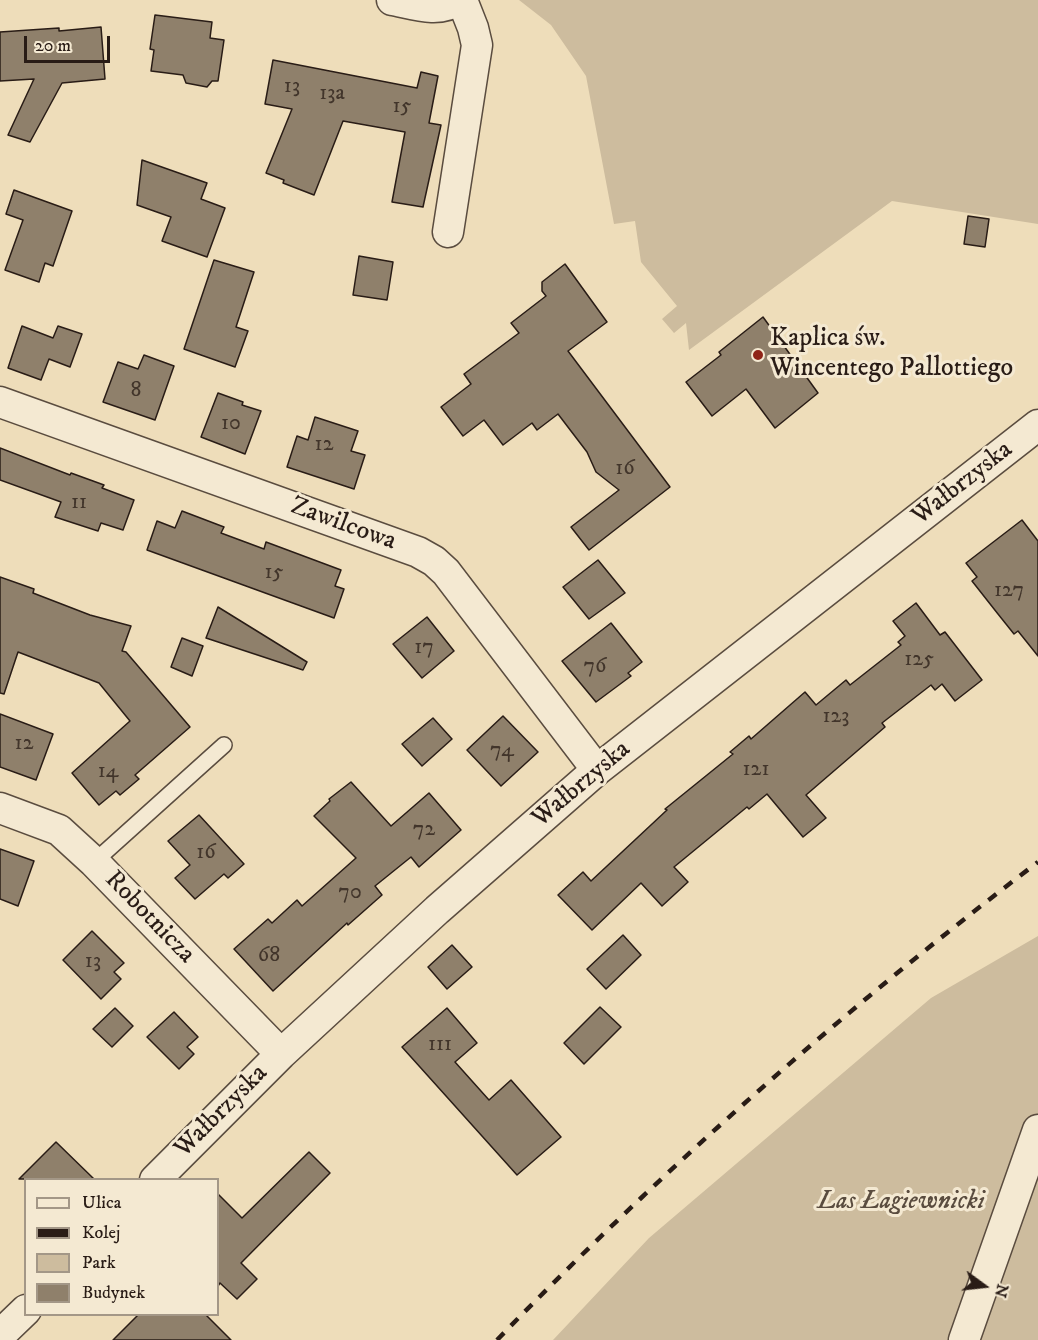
<!DOCTYPE html>
<html>
<head>
<meta charset="utf-8">
<style>
	body { margin:0 }
	#map { position:relative; width:1038px; height:1340px; overflow:hidden; background:#eeddba; font-family:"IM FELL DW Pica",serif }
	canvas { display:block }
	.legend { position:absolute; left:24px; top:1178px; width:195px; height:138px; box-sizing:border-box; background:#f4e9d2; border:2px solid #a39787; margin:0; padding:8px 10px; list-style:none; font-size:18px; color:#291c16 }
	.legend li { display:flex; align-items:center; gap:12px; height:30px }
	.legend b { width:30px; border:2px solid #a39787 }
	.north { position:absolute; left:954px; top:1256px; width:60px; height:60px; -webkit-text-stroke:4px #f4e9d2; paint-order:stroke; rotate:105deg; font-size:16px; font-weight:700; line-height:24px; text-align:center; color:#291c16 }
	.north::after { content:''; display:block; margin:auto; width:21px; height:27px; background:#291c16; clip-path:polygon(50% 0,100% 100%,50% 72%,0 100%) }
	.scale { position:absolute; left:24px; top:36px; width:86px; height:27px; box-sizing:border-box; border:3px solid #291c16; border-top:0; padding-left:8px; font-size:18px; line-height:21px; white-space:nowrap; color:#291c16; -webkit-text-stroke:4px #f4e9d2; paint-order:stroke }
</style>
</head>
<body>
<div id="map">
<canvas width="1038" height="1340"></canvas>
<ul class="legend">
<li><b style="height:8px;background:#f4e9d2"></b>Ulica</li>
<li><b style="height:8px;background:#291c16"></b>Kolej</li>
<li><b style="height:16px;background:#cdbc9e"></b>Park</li>
<li><b style="height:16px;background:#8f806b"></b>Budynek</li>
</ul>
<div class="north">N</div>
<div class="scale">20 m</div>
</div>
<script>
const context = document.querySelector('canvas').getContext('2d');
context.lineJoin = 'round';
function paint(path, color) { context.fillStyle = color; context.fill(path, 'evenodd'); }
function stroke(path, color, width, dash) { context.strokeStyle = color; context.lineWidth = width; context.lineCap = dash ? 'butt' : 'round'; context.setLineDash(dash || []); context.stroke(path); }
function write(font, color, halo, rows, align = 'center') {
  context.font = font + ' "IM FELL DW Pica",serif'; context.lineWidth = 6; context.setLineDash([]); context.textBaseline = 'middle'; context.strokeStyle = halo; context.fillStyle = color; for (const [text, x, y, turn = 0] of rows) {
    context.save(); context.translate(x, y); context.rotate((+turn || 0) * Math.PI / 180); context.textAlign = isNaN(turn) ? turn : align; if (halo) context.strokeText(text, 0, 0); context.fillText(text, 0, 0); context.restore();
  }
}
paint(new Path2D(`
	M 519,0 L 1038,0 L 1038,224 L 892,201 L 689,350 L 686,323 L 674,333 L 662,319 L 677,306 L 641,262 L 635,221 L 614,224 L 586,76 L 551,25 Z
	M 1038,936 L 1038,1340 L 553,1340 L 649,1238 L 931,998 Z`), '#cdbc9e');
const building = new Path2D(`
	M 155,15 L 212,22 L 210,38 L 224,40 L 218,81 L 212,81 L 207,87 L 186,83 L 183,75 L 151,71 L 154,50 L 150,49 Z
	M 101,27 L 105,79 L 62,83 L 30,142 L 8,135 L 34,79 L 0,81 L 0,32 L 59,28 L 59,31 Z
	M 273,60 L 417,88 L 421,72 L 438,76 L 429,123 L 441,125 L 423,207 L 392,202 L 405,132 L 343,121 L 314,195 L 283,183 L 284,180 L 266,173 L 292,109 L 265,104 Z
	M 142,160 L 207,183 L 201,199 L 225,208 L 207,257 L 162,241 L 171,217 L 137,205 Z
	M 14,190 L 72,211 L 53,266 L 45,263 L 39,282 L 5,270 L 23,220 L 6,214 Z
	M 968,216 L 989,219 L 985,247 L 964,244 Z
	M 359,256 L 393,262 L 387,300 L 353,295 Z
	M 214,260 L 254,272 L 236,327 L 248,331 L 235,367 L 184,349 Z
	M 565,264 L 607,322 L 568,351 L 670,487 L 589,550 L 571,527 L 619,490 L 596,472 L 587,452 L 558,414 L 537,430 L 532,423 L 503,445 L 484,420 L 463,436 L 441,407 L 471,384 L 464,374 L 519,333 L 511,323 L 546,296 L 542,291 L 542,282 Z
	M 763,317 L 818,393 L 775,428 L 746,389 L 712,416 L 686,382 L 721,355 L 719,352 Z
	M 22,326 L 53,338 L 58,326 L 82,334 L 70,367 L 49,359 L 41,380 L 8,368 Z
	M 144,355 L 174,366 L 155,420 L 103,402 L 118,362 L 138,369 Z
	M 218,393 L 243,402 L 242,405 L 261,411 L 245,454 L 201,437 Z
	M 315,417 L 358,431 L 351,451 L 365,455 L 354,489 L 287,467 L 297,436 L 308,440 Z
	M 0,448 L 70,475 L 71,473 L 104,485 L 102,488 L 134,500 L 123,530 L 101,523 L 98,531 L 55,517 L 61,502 L 0,480 Z
	M 182,511 L 224,527 L 221,533 L 264,549 L 266,542 L 341,570 L 335,586 L 344,589 L 334,618 L 147,550 L 157,521 L 175,528 Z
	M 1022,520 L 1038,541 L 1038,656 L 1018,631 L 1014,634 L 998,614 L 972,581 L 977,577 L 966,563 Z
	M 598,560 L 625,593 L 589,619 L 563,587 Z
	M 0,577 L 34,589 L 33,593 L 90,615 L 131,626 L 122,651 L 126,652 L 190,727 L 135,775 L 139,779 L 120,795 L 116,791 L 99,805 L 72,773 L 130,721 L 99,683 L 18,652 L 4,694 L 0,693 Z
	M 916,603 L 940,635 L 945,632 L 982,680 L 955,701 L 942,684 L 935,690 L 931,685 L 882,723 L 885,727 L 806,795 L 826,818 L 803,837 L 767,794 L 749,809 L 747,807 L 674,867 L 688,882 L 662,906 L 641,883 L 592,930 L 558,895 L 583,872 L 591,881 L 667,810 L 665,809 L 733,754 L 730,752 L 749,736 L 751,739 L 805,692 L 816,705 L 846,680 L 850,685 L 901,645 L 898,642 L 905,636 L 893,621 Z
	M 218,607 L 307,662 L 303,670 L 206,638 Z
	M 427,617 L 454,651 L 422,678 L 393,644 Z
	M 611,623 L 642,662 L 628,673 L 631,676 L 596,702 L 562,661 Z
	M 182,638 L 203,646 L 192,676 L 171,667 Z
	M 0,714 L 53,734 L 36,780 L 0,767 Z
	M 503,716 L 538,752 L 501,786 L 467,750 Z
	M 433,718 L 452,739 L 422,766 L 402,744 Z
	M 351,782 L 391,826 L 429,793 L 461,830 L 419,867 L 411,857 L 375,886 L 382,895 L 348,925 L 347,923 L 273,991 L 234,949 L 268,919 L 272,923 L 297,900 L 302,906 L 356,858 L 314,816 L 330,801 L 329,799 Z
	M 199,815 L 244,864 L 228,878 L 224,874 L 195,899 L 175,878 L 190,865 L 168,841 Z
	M 0,849 L 34,861 L 18,906 L 0,899 Z
	M 92,931 L 124,963 L 114,972 L 121,979 L 101,999 L 63,960 Z
	M 623,935 L 641,955 L 606,989 L 587,969 Z
	M 452,945 L 472,967 L 447,989 L 428,967 Z
	M 600,1007 L 621,1027 L 584,1064 L 564,1043 Z
	M 115,1008 L 133,1026 L 112,1047 L 93,1029 Z
	M 447,1008 L 477,1043 L 455,1062 L 489,1100 L 511,1080 L 561,1137 L 517,1175 L 402,1047 Z
	M 174,1012 L 198,1037 L 187,1047 L 194,1054 L 179,1069 L 147,1037 Z
	M 56,1142 L 94,1179 L 19,1179 Z
	M 309,1152 L 330,1173 L 241,1263 L 257,1279 L 237,1299 L 220,1283 L 218,1286 L 218,1194 L 242,1218 Z
	M 139,1314 L 205,1314 L 231,1340 L 113,1340 Z`);
paint(building, '#8f806b');
stroke(building, '#291c16', 1.5);
const lane = new Path2D(`
	M 94,862 L 224,745`);
const street = new Path2D(`
	M 392,0 C 410,3 440,14 456,0
	M 448,232 L 477,45 L 473,28 L 462,0
	M 0,402 L 418,552 L 434,561 L 446,572 L 597,770
	M 0,808 L 59,830 L 94,862 L 281,1054
	M 155,1180 L 281,1054 L 437,910 L 597,770 L 1038,425
	M 0,1335 L 26,1310
	M 964,1340 L 1038,1130`);
stroke(lane, '#5a4c3f', 18);
stroke(street, '#5a4c3f', 33);
stroke(lane, '#f4e9d2', 15);
stroke(street, '#f4e9d2', 30);
stroke(new Path2D(`
	M 497,1340 C 665,1167 846,1008 1038,862`), '#291c16', 4.5, [10, 10]);
for (const [x, y, r, color] of [
	[758,355,6,"#8f2418"]
]) { const dot = new Path2D(); dot.arc(x, y, r, 0, 2 * Math.PI); context.fillStyle = color; context.fill(dot); stroke(dot, '#f4e9d2', 2); }
write('22px', '#42352b', null, [
	["13",292,87],
	["13a",332,94],
	["15",402,107],
	["8",136,391],
	["10",231,424],
	["12",324,445],
	["16",625,469],
	["11",79,503],
	["15",274,573],
	["127",1009,591],
	["17",424,648],
	["125",919,660],
	["76",595,667],
	["123",836,717],
	["12",24,744],
	["74",502,751],
	["121",756,770],
	["14",108,772],
	["72",424,830],
	["16",206,853],
	["70",350,893],
	["68",269,956],
	["13",93,962],
	["111",440,1045]
]);
write('26px', '#291c16', '#f4e9d2', [
	["Kaplica św.",770,340],
	["Wincentego Pallottiego",770,370]
], 'left');
write('26px', '#291c16', '#f4e9d2', [
	["Wałbrzyska",963,484,-38],
	["Zawilcowa",343,525,20],
	["Wałbrzyska",582,785,-40],
	["Robotnicza",149,918,46],
	["Wałbrzyska",222,1112,-45]
]);
write('italic 26px', '#5a4c3f', '#f4e9d2', [
	["Las Łagiewnicki",901,1203]
]);
</script>
</body>
</html>
